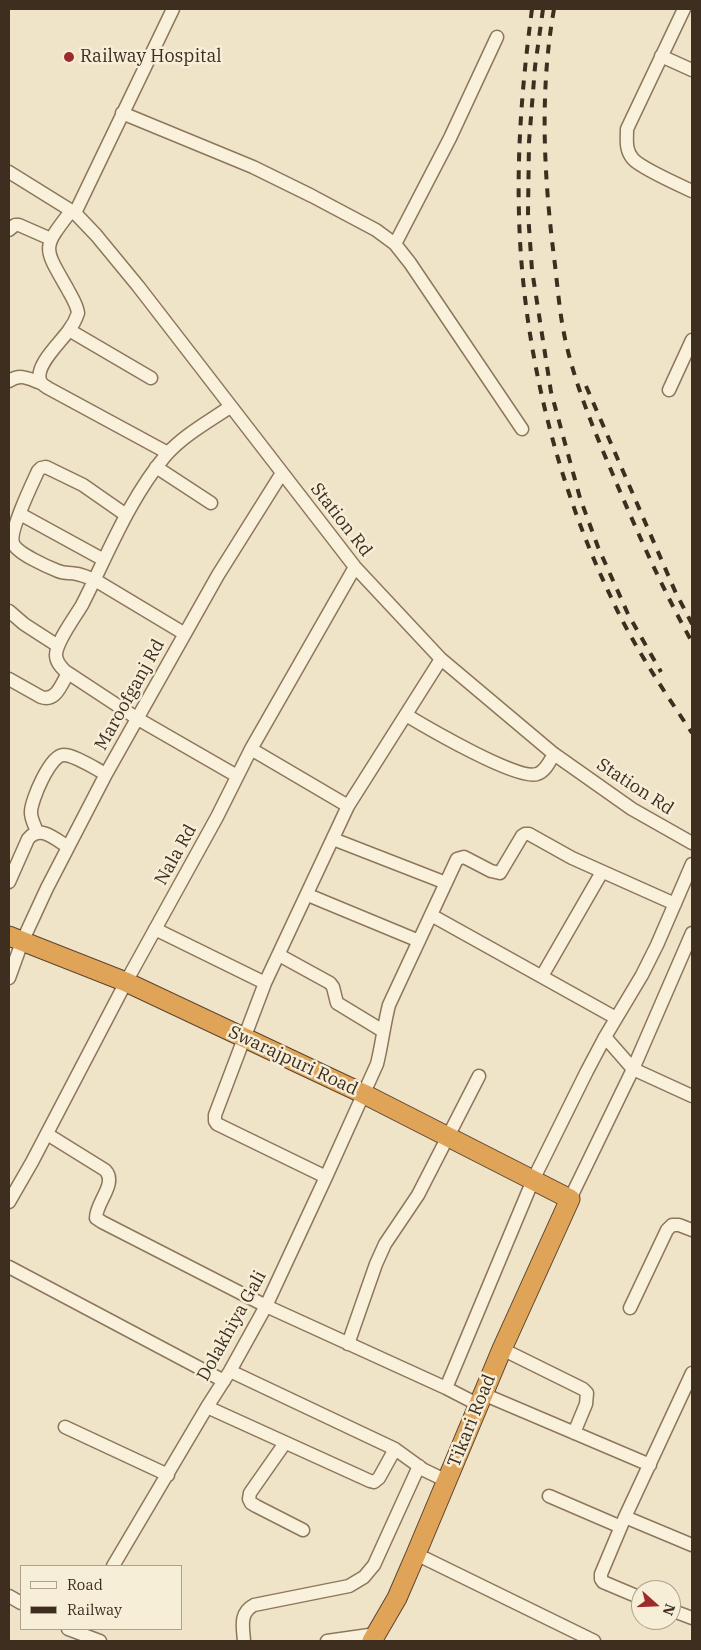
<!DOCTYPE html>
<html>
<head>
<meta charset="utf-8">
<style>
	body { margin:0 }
	#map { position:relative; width:701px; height:1650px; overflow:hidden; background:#f0e4c8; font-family:"IBM Plex Serif",serif }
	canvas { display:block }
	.frame { position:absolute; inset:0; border:10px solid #3d2e20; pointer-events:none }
	.legend { position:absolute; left:20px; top:1565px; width:162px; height:65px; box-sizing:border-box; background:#f7eed8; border:1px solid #ada18e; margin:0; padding:6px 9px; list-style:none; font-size:15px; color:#3d2e20 }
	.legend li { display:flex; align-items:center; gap:10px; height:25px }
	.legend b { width:25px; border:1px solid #ada18e }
	.north { position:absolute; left:631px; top:1580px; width:50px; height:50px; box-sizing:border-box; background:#f7eed8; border:1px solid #ada18e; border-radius:50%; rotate:110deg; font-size:14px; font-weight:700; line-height:20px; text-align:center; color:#3d2e20 }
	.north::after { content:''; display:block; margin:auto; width:18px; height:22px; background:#9e2a2b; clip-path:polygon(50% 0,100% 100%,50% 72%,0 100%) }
</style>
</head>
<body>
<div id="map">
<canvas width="701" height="1650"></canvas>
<div class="frame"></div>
<ul class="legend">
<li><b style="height:6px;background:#faf1dc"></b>Road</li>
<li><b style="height:6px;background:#3d2e20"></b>Railway</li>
</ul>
<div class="north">N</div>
</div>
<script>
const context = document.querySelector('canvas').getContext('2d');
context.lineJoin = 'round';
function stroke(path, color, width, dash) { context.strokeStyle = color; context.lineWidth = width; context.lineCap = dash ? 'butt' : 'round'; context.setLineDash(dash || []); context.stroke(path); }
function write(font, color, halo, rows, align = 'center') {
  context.font = font + ' "IBM Plex Serif",serif'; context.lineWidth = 5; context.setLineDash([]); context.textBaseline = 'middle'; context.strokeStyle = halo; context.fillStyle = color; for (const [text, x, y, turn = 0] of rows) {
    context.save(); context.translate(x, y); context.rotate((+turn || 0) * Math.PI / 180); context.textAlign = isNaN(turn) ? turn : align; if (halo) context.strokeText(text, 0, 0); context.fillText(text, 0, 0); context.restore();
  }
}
const minor = new Path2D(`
	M 684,9 L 627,129 C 627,140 625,150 633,159 C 641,168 679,185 692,191
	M 661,56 L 692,70
	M 122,113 L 253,167 L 312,196 L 376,230 L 395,244 L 410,263 L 522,429
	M 9,172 L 75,213 L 96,235 L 138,286 L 355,567 L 441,659 L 554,754 L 632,809 L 692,843
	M 71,211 C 42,249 43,246 67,288 C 71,296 77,304 78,313 C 76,319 73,325 69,330 C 61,342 35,365 40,380 C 41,384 45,386 48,388 L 168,453
	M 75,213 L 173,9
	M 9,230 L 15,225 L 19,225 L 51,239
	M 395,244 L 450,138 L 497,37
	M 69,330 L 151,378
	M 9,381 C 21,373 29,379 41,383
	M 669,390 L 692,340
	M 230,407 C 208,422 184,435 166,455 C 129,499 108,554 82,605 C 75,617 56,642 56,655 C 56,662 61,667 65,671 L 138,719 L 237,776
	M 156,467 L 211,503
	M 20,514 L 104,560
	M 126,515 L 83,485 L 46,467 L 41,468 L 38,471 C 32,484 9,532 13,543 C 16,553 48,567 58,571 C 65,574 70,572 77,574 C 83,575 89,578 95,580 L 185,634
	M 9,611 L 24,624 L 58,646
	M 9,679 L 41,697 C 56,702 61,685 68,673
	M 406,715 C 426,727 518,781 537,774 C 545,772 550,761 554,754
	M 251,749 L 348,806
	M 37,832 C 35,826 31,819 31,813 C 30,802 51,753 64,755 C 74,755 96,769 106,774
	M 333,839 L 446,883
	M 9,882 L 28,839 C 40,824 55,839 68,847
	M 308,895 L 419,941
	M 431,915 L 616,1018
	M 155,929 L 265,983
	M 279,955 L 330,983 L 333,987 L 337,1003 L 383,1031
	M 542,976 L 602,872
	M 9,978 L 22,942 L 47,888 L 106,774 L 218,575 L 282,473
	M 605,1037 L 633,1069 L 692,933
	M 47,1134 L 105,1170 C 118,1183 96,1202 96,1218 L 102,1222 L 266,1306 L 446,1388 L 479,1405
	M 326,1177 L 217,1124 L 215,1121 L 215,1115 L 265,983 L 348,806 L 441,659
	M 570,1199 L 633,1069 L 692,1096
	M 9,1202 L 32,1162 L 126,982 L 217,817 L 251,749 L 355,567
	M 9,1267 L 224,1381
	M 630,1308 L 667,1230 L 672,1225 L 679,1225 L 692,1230
	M 348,1344 L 376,1264 L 385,1244 L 418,1195 L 479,1076
	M 502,1349 L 583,1389 L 587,1393 L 586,1404 L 574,1433
	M 230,1371 L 395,1449 L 424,1470 L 447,1481
	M 446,1388 L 533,1180 L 587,1071 L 605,1037 L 642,975 L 657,945 L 692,864
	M 483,1394 L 650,1465
	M 207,1407 L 370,1481 L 374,1482 L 379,1478 L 395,1449
	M 65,1427 L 168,1475
	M 285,1443 L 250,1493 L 249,1499 L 251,1503 L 256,1506 L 303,1530
	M 549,1496 L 621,1527
	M 625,1517 L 692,1545
	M 416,1554 L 594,1641
	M 113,1566 L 207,1407 L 230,1371 L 266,1306 L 326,1177 L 377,1064 C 382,1044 384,1024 389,1005 L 457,859 L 464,857 L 491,871 L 500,873 L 522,836 L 525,834 L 529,834 L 572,858 L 675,904
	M 9,1596 L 21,1603
	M 641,1598 L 603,1582 L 601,1579 L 601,1574 L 625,1517 L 692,1373
	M 671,1610 L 692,1618
	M 68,1629 L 100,1641
	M 244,1641 C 243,1627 239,1613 254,1605 L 349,1586 L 364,1577 L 374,1565 L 419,1466
	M 327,1641 L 376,1634`);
const highway = new Path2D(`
	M 9,936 L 126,982 L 364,1094 L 570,1199 L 502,1349 L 416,1554 L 397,1598 L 372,1641`);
stroke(minor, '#8d765c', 15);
stroke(highway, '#5b4430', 21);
stroke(minor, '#faf1dc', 12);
stroke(highway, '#e0a458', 19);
stroke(new Path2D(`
	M 532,9 C 523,77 517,145 519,215 C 522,342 555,480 610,595 C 632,644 662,688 692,733
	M 543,9 L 535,67 L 529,142 L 528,213 L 532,270 L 551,392 L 580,498 L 598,547 L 628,614 L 661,672
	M 554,9 C 539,93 544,180 555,265 C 558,291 560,317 566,343 C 577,391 597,437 616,482 C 639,536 663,590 692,642
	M 586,386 L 675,591 L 692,624`), '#3d2e20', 4, [9, 9]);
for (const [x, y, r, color] of [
	[69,57,6,"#9e2a2b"]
]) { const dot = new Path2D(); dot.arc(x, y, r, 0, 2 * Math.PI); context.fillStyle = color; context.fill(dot); stroke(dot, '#f7eed8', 2); }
write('18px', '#3d2e20', '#f7eed8', [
	["Railway Hospital",80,57]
], 'left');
write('18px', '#3d2e20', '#f7eed8', [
	["Station Rd",341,520,52],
	["Maroofganj Rd",130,695,-61],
	["Station Rd",635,787,33],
	["Nala Rd",176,855,-61],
	["Swarajpuri Road",293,1061,25],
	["Dolakhiya Gali",232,1326,-61],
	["Tikari Road",472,1421,-68]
]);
</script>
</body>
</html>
